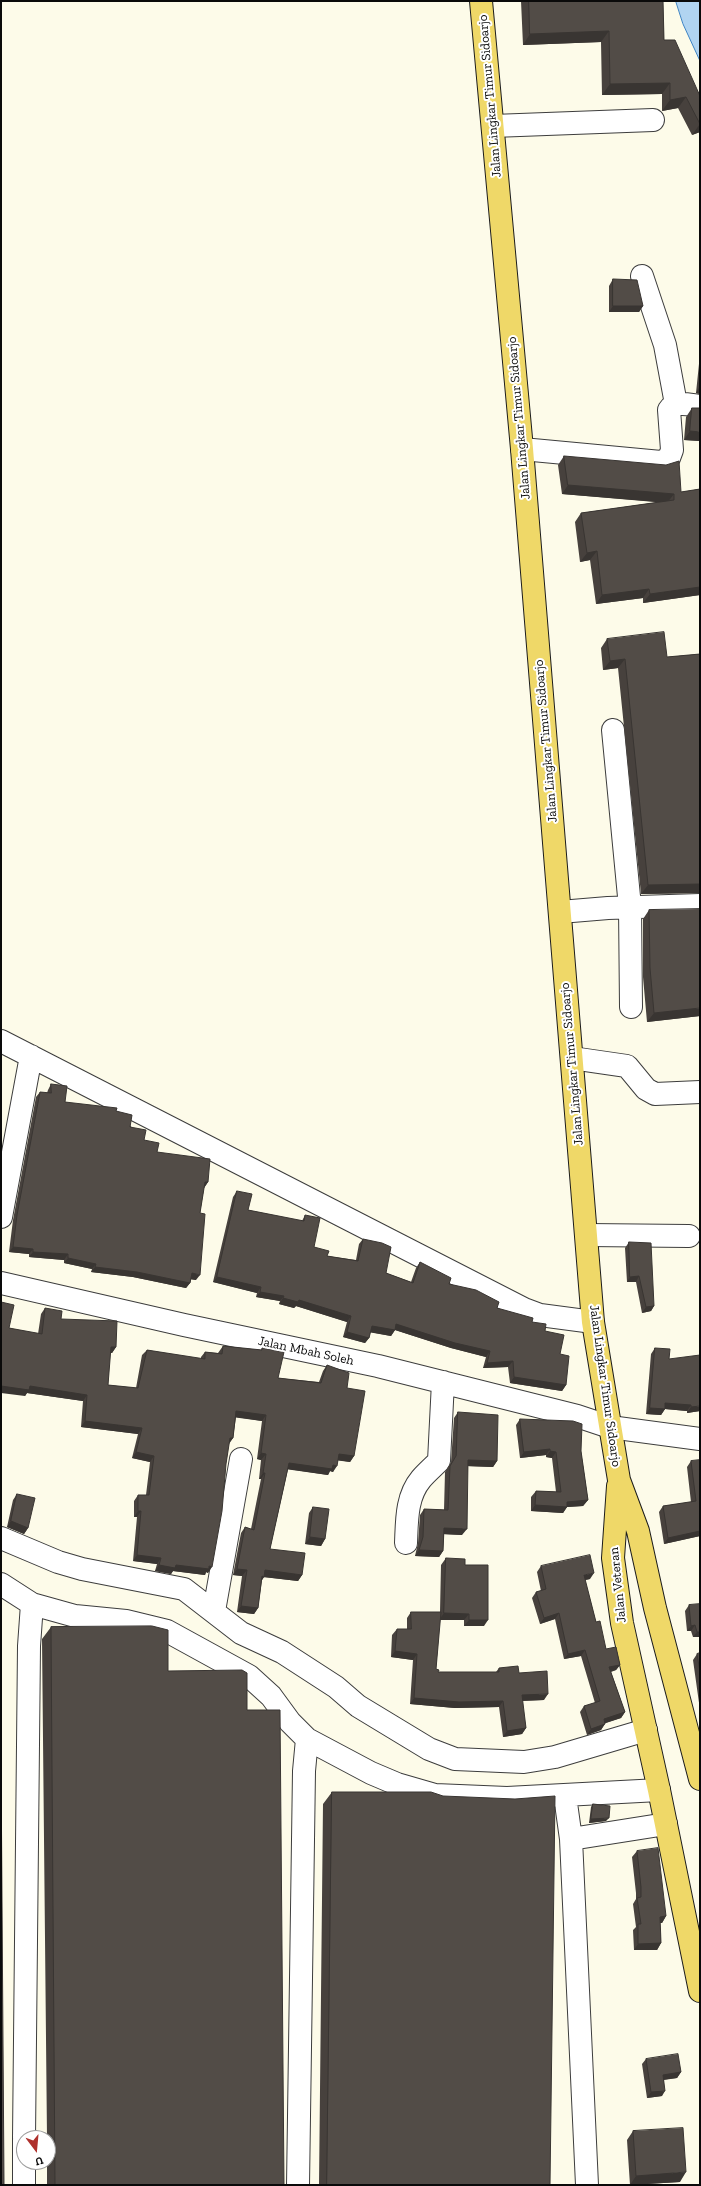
<!DOCTYPE html>
<html>
<head>
<meta charset="utf-8">
<style>
	body { margin:0 }
	#map { position:relative; width:701px; height:2186px; overflow:hidden; background:#fdfbe9; font-family:"Zilla Slab",serif }
	canvas { display:block }
	.frame { position:absolute; inset:0; border:2px solid #0a0a0a; pointer-events:none }
	.north { position:absolute; left:16px; top:2130px; width:40px; height:40px; box-sizing:border-box; background:#fff; border:1px solid #9d9d9d; border-radius:50%; rotate:164deg; font-size:11px; font-weight:700; line-height:16px; text-align:center; color:#0a0a0a }
	.north::after { content:''; display:block; margin:auto; width:14px; height:18px; background:#af312d; clip-path:polygon(50% 0,100% 100%,50% 72%,0 100%) }
</style>
</head>
<body>
<div id="map">
<canvas width="701" height="2186"></canvas>
<div class="frame"></div>
<div class="north">U</div>
</div>
<script>
const context = document.querySelector('canvas').getContext('2d');
context.lineJoin = 'round';
function paint(path, color) { context.fillStyle = color; context.fill(path, 'evenodd'); }
function stroke(path, color, width, dash) { context.strokeStyle = color; context.lineWidth = width; context.lineCap = dash ? 'butt' : 'round'; context.setLineDash(dash || []); context.stroke(path); }
function write(font, color, halo, rows, align = 'center') {
  context.font = font + ' "Zilla Slab",serif'; context.lineWidth = 4; context.setLineDash([]); context.textBaseline = 'middle'; context.strokeStyle = halo; context.fillStyle = color; for (const [text, x, y, turn = 0] of rows) {
    context.save(); context.translate(x, y); context.rotate((+turn || 0) * Math.PI / 180); context.textAlign = isNaN(turn) ? turn : align; if (halo) context.strokeText(text, 0, 0); context.fillText(text, 0, 0); context.restore();
  }
}
const water = new Path2D(`
	M 676,1 L 700,1 L 700,61 L 683,24 Z`);
paint(water, '#b1d4f1');
stroke(water, '#3e83c3', 1);
const minor = new Path2D(`
	M 493,126 L 653,120
	M 642,276 L 665,345 L 676,404
	M 522,449 L 661,462 L 669,458 L 672,450 L 669,410 C 675,400 690,405 700,406
	M 613,730 L 630,907 L 631,1007
	M 560,912 L 608,908 L 700,905
	M 1,1041 L 524,1309 L 540,1315 L 593,1322
	M 572,1058 L 627,1066 L 646,1089 L 655,1094 L 700,1092
	M 1,1217 L 31,1056
	M 587,1235 L 689,1236
	M 1,1283 L 184,1325 L 378,1366 L 577,1416 L 610,1427 L 700,1439
	M 1,1538 L 58,1562 L 82,1569 L 184,1589 L 241,1633 L 282,1652 L 336,1687 L 358,1706 L 429,1749 L 455,1759 L 524,1762 L 555,1757 L 646,1730
	M 406,1543 C 407,1521 406,1497 421,1479 C 426,1473 433,1467 439,1461 L 443,1382
	M 1,1584 L 32,1604 L 75,1616 L 126,1621 L 167,1631 L 249,1676 L 271,1696 L 290,1722 L 307,1739 L 371,1773 L 397,1784 L 435,1795 L 507,1798 L 659,1790
	M 214,1611 L 241,1459
	M 565,1796 L 571,1839 L 587,2185
	M 571,1839 L 666,1824
	M 24,2138 L 29,1646 L 32,1604
	M 24,2185 L 24,2140
	M 298,2185 L 304,1771 L 307,1739`);
const major = new Path2D(`
	M 481,1 L 522,449 L 593,1322 L 619,1480 L 638,1531 L 655,1608 L 700,1779
	M 618,1486 L 613,1558 L 622,1623 L 659,1790 L 700,1991`);
stroke(minor, '#3d3d3d', 24);
stroke(major, '#1b1b1b', 24);
stroke(minor, '#fff', 22);
stroke(major, '#efd868', 22);
paint(new Path2D(`
	M 521,1 L 663,1 L 664,40 L 700,96 L 700,132 L 692,135 L 678,108 L 662,111 L 662,94 L 602,95 L 601,42 L 523,45 Z
	M 613,279 L 643,306 L 639,312 L 609,312 L 609,286 Z
	M 700,354 L 700,394 L 696,393 Z
	M 692,408 L 700,441 L 684,440 L 686,417 Z
	M 564,456 L 681,492 L 700,489 L 700,595 L 643,603 L 643,598 L 596,604 L 590,560 L 580,562 L 575,522 L 581,513 L 659,502 L 562,494 L 558,465 Z
	M 607,639 L 667,657 L 700,654 L 700,893 L 641,894 L 618,668 L 603,670 L 601,648 Z
	M 649,910 L 700,1016 L 647,1022 L 643,977 L 643,919 Z
	M 51,1084 L 65,1102 L 116,1111 L 144,1140 L 157,1152 L 208,1182 L 204,1188 L 200,1213 L 196,1280 L 191,1279 L 190,1283 L 186,1288 L 133,1277 L 91,1272 L 92,1269 L 64,1263 L 64,1260 L 29,1257 L 29,1254 L 9,1252 L 13,1220 L 36,1097 L 40,1092 L 47,1093 L 48,1090 Z
	M 237,1191 L 248,1210 L 302,1221 L 305,1215 L 314,1247 L 327,1256 L 356,1260 L 359,1244 L 363,1239 L 386,1273 L 411,1282 L 416,1268 L 420,1262 L 449,1284 L 497,1308 L 532,1322 L 545,1331 L 560,1354 L 566,1385 L 562,1391 L 510,1383 L 508,1367 L 483,1368 L 486,1357 L 451,1348 L 395,1330 L 391,1336 L 370,1332 L 369,1338 L 365,1343 L 343,1337 L 347,1322 L 296,1306 L 294,1308 L 279,1304 L 280,1301 L 256,1297 L 257,1293 L 213,1282 L 233,1197 Z
	M 629,1242 L 654,1306 L 651,1311 L 642,1313 L 636,1282 L 627,1282 L 625,1248 Z
	M 45,1308 L 61,1319 L 116,1347 L 112,1353 L 110,1353 L 108,1385 L 136,1388 L 142,1355 L 147,1350 L 201,1359 L 201,1357 L 205,1352 L 218,1353 L 223,1346 L 261,1350 L 262,1348 L 278,1378 L 319,1382 L 323,1371 L 327,1365 L 347,1388 L 354,1456 L 350,1462 L 338,1460 L 333,1472 L 330,1471 L 328,1475 L 288,1469 L 270,1549 L 302,1575 L 298,1581 L 264,1577 L 262,1580 L 258,1608 L 254,1614 L 237,1612 L 242,1576 L 233,1575 L 241,1533 L 245,1527 L 251,1529 L 261,1479 L 259,1479 L 261,1460 L 257,1459 L 262,1421 L 236,1417 L 233,1438 L 229,1443 L 208,1573 L 206,1572 L 205,1575 L 173,1571 L 171,1574 L 155,1571 L 157,1564 L 133,1561 L 137,1517 L 134,1517 L 134,1501 L 138,1495 L 146,1495 L 150,1462 L 132,1458 L 138,1434 L 81,1427 L 83,1401 L 27,1393 L 25,1396 L 9,1328 L 38,1334 L 41,1314 Z
	M 655,1348 L 700,1411 L 687,1413 L 687,1411 L 665,1409 L 661,1415 L 646,1414 L 651,1354 Z
	M 458,1412 L 497,1461 L 493,1467 L 468,1466 L 462,1535 L 444,1534 L 443,1551 L 439,1557 L 415,1556 L 418,1543 L 420,1515 L 424,1509 L 444,1510 L 445,1472 L 451,1462 L 454,1418 Z
	M 520,1419 L 581,1451 L 588,1500 L 583,1506 L 567,1507 L 563,1513 L 531,1511 L 531,1497 L 536,1491 L 556,1492 L 552,1458 L 546,1457 L 546,1455 L 520,1458 L 516,1425 Z
	M 700,1460 L 700,1536 L 664,1544 L 659,1512 L 663,1506 L 691,1502 L 687,1467 L 691,1461 Z
	M 17,1494 L 28,1528 L 24,1534 L 7,1527 L 13,1500 Z
	M 313,1507 L 325,1539 L 321,1546 L 305,1544 L 309,1513 Z
	M 446,1558 L 465,1565 L 484,1626 L 464,1626 L 464,1620 L 440,1620 L 436,1669 L 438,1672 L 496,1672 L 499,1668 L 519,1673 L 544,1700 L 522,1701 L 526,1728 L 522,1734 L 503,1737 L 499,1707 L 455,1708 L 410,1704 L 413,1660 L 391,1657 L 392,1635 L 397,1629 L 407,1629 L 407,1618 L 411,1612 L 440,1612 L 441,1565 Z
	M 541,1566 L 590,1579 L 585,1580 L 596,1622 L 606,1649 L 620,1665 L 616,1670 L 611,1672 L 625,1712 L 621,1718 L 605,1723 L 601,1730 L 587,1735 L 580,1712 L 584,1706 L 595,1703 L 581,1656 L 564,1659 L 555,1619 L 540,1624 L 532,1598 L 536,1592 L 541,1591 L 537,1572 Z
	M 700,1604 L 700,1637 L 693,1637 L 691,1631 L 687,1631 L 685,1611 L 689,1605 Z
	M 51,1627 L 168,1671 L 284,2185 L 47,2185 L 47,2162 L 48,2162 L 48,2138 L 47,2138 L 42,1639 Z
	M 700,1653 L 700,1710 L 693,1660 L 697,1654 Z
	M 332,1792 L 550,2185 L 319,2185 L 323,1804 Z
	M 593,1804 L 606,1821 L 589,1823 L 591,1807 Z
	M 637,1851 L 666,1916 L 662,1923 L 660,1923 L 661,1943 L 657,1950 L 634,1950 L 633,1930 L 636,1927 L 633,1904 L 636,1899 L 636,1893 L 632,1857 Z
	M 646,2059 L 681,2072 L 677,2078 L 664,2080 L 662,2096 L 647,2098 L 642,2064 Z
	M 633,2131 L 680,2182 L 630,2185 L 627,2140 Z`), '#47413d');
paint(new Path2D(`
	M 609,31 L 601,42 L 523,45 L 530,34 Z
	M 670,83 L 662,94 L 602,95 L 610,84 Z
	M 686,97 L 678,108 L 662,111 L 670,100 Z
	M 700,124 L 700,132 L 692,135 Z
	M 613,306 L 643,306 L 639,312 L 609,312 Z
	M 700,386 L 700,394 L 696,393 Z
	M 690,431 L 700,432 L 700,441 L 684,440 Z
	M 568,485 L 674,494 L 667,503 L 562,494 Z
	M 597,551 L 590,560 L 580,562 L 587,553 Z
	M 700,587 L 700,595 L 643,603 L 650,594 Z
	M 649,589 L 643,598 L 596,604 L 602,595 Z
	M 625,659 L 618,668 L 603,670 L 610,661 Z
	M 700,884 L 700,893 L 641,894 L 648,885 Z
	M 700,1008 L 700,1016 L 647,1022 L 654,1013 Z
	M 205,1182 L 208,1182 L 204,1188 Z
	M 13,1247 L 33,1249 L 29,1254 L 9,1252 Z
	M 33,1252 L 68,1254 L 64,1260 L 29,1257 Z
	M 68,1258 L 96,1264 L 92,1269 L 64,1263 Z
	M 95,1267 L 137,1272 L 190,1283 L 186,1288 L 133,1277 L 91,1272 Z
	M 192,1273 L 200,1275 L 196,1280 L 188,1279 Z
	M 639,1276 L 636,1282 L 627,1282 L 630,1277 Z
	M 217,1277 L 261,1287 L 257,1293 L 213,1282 Z
	M 260,1292 L 284,1296 L 280,1301 L 256,1297 Z
	M 283,1298 L 299,1300 L 351,1316 L 347,1322 L 296,1306 L 294,1308 L 279,1304 Z
	M 654,1306 L 651,1311 L 642,1313 L 646,1307 Z
	M 396,1324 L 490,1351 L 486,1357 L 451,1348 L 395,1330 L 391,1336 L 368,1332 L 372,1326 Z
	M 347,1332 L 369,1338 L 365,1343 L 343,1337 Z
	M 111,1347 L 116,1347 L 112,1353 L 107,1353 Z
	M 513,1361 L 508,1367 L 483,1368 L 487,1363 Z
	M 514,1377 L 566,1385 L 562,1391 L 510,1383 Z
	M 1,1386 L 30,1386 L 87,1395 L 83,1401 L 27,1393 L 25,1396 L 1,1393 Z
	M 665,1403 L 691,1405 L 687,1411 L 665,1409 L 661,1415 L 646,1414 L 650,1408 Z
	M 700,1406 L 700,1411 L 687,1413 L 691,1407 Z
	M 236,1411 L 266,1415 L 262,1421 L 232,1417 Z
	M 85,1421 L 142,1428 L 138,1434 L 81,1427 Z
	M 230,1438 L 233,1438 L 229,1444 Z
	M 550,1449 L 546,1455 L 520,1458 L 524,1452 Z
	M 550,1451 L 556,1452 L 552,1458 L 546,1457 Z
	M 136,1452 L 154,1456 L 150,1462 L 132,1458 Z
	M 261,1453 L 266,1454 L 261,1460 L 257,1459 Z
	M 339,1454 L 354,1456 L 350,1462 L 334,1460 Z
	M 468,1460 L 497,1461 L 493,1467 L 464,1466 Z
	M 289,1463 L 333,1465 L 337,1466 L 333,1472 L 330,1471 L 328,1475 L 285,1469 Z
	M 263,1473 L 265,1473 L 261,1479 L 259,1479 Z
	M 588,1500 L 583,1506 L 567,1507 L 563,1513 L 531,1511 L 535,1505 Z
	M 138,1511 L 141,1511 L 137,1517 L 134,1517 Z
	M 11,1521 L 28,1528 L 24,1534 L 7,1527 Z
	M 444,1528 L 467,1529 L 462,1535 L 440,1534 Z
	M 700,1531 L 700,1536 L 664,1544 L 668,1538 Z
	M 310,1537 L 325,1539 L 321,1546 L 305,1544 Z
	M 419,1550 L 443,1551 L 439,1557 L 415,1556 Z
	M 137,1555 L 161,1558 L 157,1564 L 133,1561 Z
	M 159,1565 L 209,1566 L 212,1567 L 208,1573 L 206,1572 L 205,1575 L 173,1571 L 171,1574 L 155,1571 Z
	M 237,1569 L 247,1570 L 242,1576 L 233,1575 Z
	M 265,1570 L 302,1575 L 298,1581 L 263,1577 L 264,1577 L 260,1583 L 258,1582 Z
	M 594,1573 L 590,1579 L 580,1581 L 584,1575 Z
	M 241,1606 L 258,1608 L 254,1614 L 237,1612 Z
	M 444,1613 L 469,1614 L 464,1620 L 439,1620 Z
	M 559,1613 L 555,1619 L 540,1624 L 544,1618 Z
	M 469,1620 L 488,1620 L 484,1626 L 464,1626 Z
	M 695,1625 L 691,1631 L 687,1631 L 691,1626 Z
	M 697,1632 L 700,1632 L 700,1637 L 693,1637 Z
	M 585,1650 L 581,1656 L 564,1659 L 568,1654 Z
	M 395,1651 L 417,1654 L 413,1660 L 391,1657 Z
	M 620,1665 L 616,1670 L 605,1673 L 609,1667 Z
	M 548,1694 L 544,1700 L 517,1701 L 522,1695 Z
	M 414,1698 L 503,1701 L 499,1707 L 455,1708 L 410,1704 Z
	M 625,1712 L 621,1718 L 600,1725 L 604,1719 Z
	M 605,1724 L 601,1730 L 587,1735 L 591,1729 Z
	M 526,1728 L 522,1734 L 503,1737 L 507,1731 Z
	M 609,1818 L 606,1821 L 589,1823 L 591,1819 Z
	M 666,1916 L 662,1923 L 656,1923 L 660,1917 Z
	M 661,1943 L 657,1950 L 634,1950 L 638,1944 Z
	M 681,2072 L 677,2078 L 660,2080 L 663,2075 Z
	M 665,2091 L 662,2096 L 647,2098 L 651,2092 Z
	M 686,2172 L 680,2182 L 630,2185 L 636,2176 Z`), '#393532');
const building = new Path2D(`
	M 529,1 L 663,1 L 664,40 L 675,40 L 700,96 L 700,124 L 686,97 L 670,100 L 670,83 L 610,84 L 609,31 L 530,34 Z
	M 613,279 L 637,280 L 643,306 L 613,306 Z
	M 692,408 L 700,408 L 700,432 L 690,431 Z
	M 564,456 L 666,465 L 679,461 L 681,492 L 700,489 L 700,587 L 650,594 L 649,589 L 602,595 L 597,551 L 587,553 L 581,513 L 674,500 L 674,494 L 568,485 Z
	M 664,632 L 667,657 L 700,654 L 700,884 L 648,885 L 625,659 L 610,661 L 607,639 Z
	M 700,909 L 700,1008 L 654,1013 L 650,968 L 649,910 Z
	M 51,1084 L 67,1086 L 65,1102 L 117,1108 L 116,1111 L 132,1115 L 130,1127 L 146,1130 L 144,1140 L 159,1143 L 157,1152 L 210,1159 L 208,1182 L 205,1182 L 200,1213 L 205,1214 L 200,1275 L 192,1273 L 190,1283 L 137,1272 L 95,1267 L 96,1264 L 68,1258 L 68,1254 L 33,1252 L 33,1249 L 13,1247 L 17,1215 L 40,1092 L 51,1093 Z
	M 237,1191 L 252,1194 L 248,1210 L 304,1221 L 305,1215 L 320,1218 L 314,1247 L 329,1251 L 327,1256 L 358,1261 L 363,1239 L 382,1243 L 391,1247 L 386,1273 L 413,1283 L 420,1262 L 451,1278 L 449,1284 L 476,1290 L 499,1302 L 497,1308 L 533,1318 L 532,1322 L 546,1324 L 545,1331 L 564,1335 L 560,1354 L 569,1356 L 566,1385 L 514,1377 L 513,1361 L 487,1363 L 490,1351 L 455,1343 L 396,1324 L 395,1330 L 372,1326 L 369,1338 L 347,1332 L 351,1316 L 299,1300 L 298,1302 L 283,1298 L 284,1296 L 260,1292 L 261,1287 L 217,1277 Z
	M 629,1242 L 651,1243 L 654,1306 L 646,1307 L 639,1276 L 630,1277 Z
	M 1,1302 L 14,1305 L 9,1328 L 42,1334 L 45,1308 L 62,1311 L 61,1319 L 117,1321 L 116,1347 L 111,1347 L 108,1385 L 138,1388 L 147,1350 L 205,1359 L 205,1352 L 222,1354 L 223,1346 L 262,1350 L 262,1348 L 284,1352 L 278,1378 L 321,1383 L 327,1365 L 349,1373 L 347,1388 L 365,1391 L 354,1456 L 339,1454 L 337,1466 L 333,1465 L 332,1469 L 289,1463 L 270,1549 L 305,1553 L 302,1575 L 265,1570 L 264,1577 L 262,1576 L 258,1608 L 241,1606 L 247,1570 L 237,1569 L 245,1527 L 254,1530 L 265,1473 L 263,1473 L 266,1454 L 261,1453 L 266,1415 L 236,1411 L 233,1438 L 230,1438 L 226,1464 L 222,1511 L 212,1567 L 209,1566 L 209,1569 L 176,1565 L 175,1568 L 159,1565 L 161,1558 L 137,1555 L 141,1511 L 138,1511 L 138,1495 L 149,1495 L 154,1456 L 136,1452 L 142,1428 L 85,1421 L 87,1395 L 30,1386 L 29,1390 L 1,1386 Z
	M 655,1348 L 670,1349 L 669,1359 L 700,1355 L 700,1406 L 691,1407 L 691,1405 L 665,1403 L 665,1409 L 650,1408 Z
	M 458,1412 L 498,1415 L 497,1461 L 468,1460 L 467,1529 L 444,1528 L 443,1551 L 419,1550 L 423,1537 L 424,1509 L 448,1510 L 450,1466 L 456,1456 Z
	M 520,1419 L 573,1421 L 582,1424 L 581,1451 L 588,1500 L 567,1502 L 567,1507 L 535,1505 L 536,1491 L 561,1492 L 556,1452 L 550,1451 L 550,1449 L 524,1452 Z
	M 700,1460 L 700,1531 L 668,1538 L 663,1506 L 696,1501 L 691,1461 Z
	M 17,1494 L 35,1498 L 28,1528 L 11,1521 Z
	M 313,1507 L 329,1509 L 325,1539 L 310,1537 Z
	M 590,1555 L 594,1573 L 584,1575 L 596,1622 L 600,1621 L 606,1649 L 616,1647 L 620,1665 L 609,1667 L 625,1712 L 604,1719 L 605,1724 L 591,1729 L 584,1706 L 600,1701 L 585,1650 L 568,1654 L 559,1613 L 544,1618 L 536,1592 L 546,1589 L 541,1566 Z
	M 446,1558 L 465,1559 L 465,1565 L 488,1565 L 488,1620 L 469,1620 L 469,1614 L 444,1613 Z
	M 700,1604 L 700,1632 L 697,1632 L 695,1625 L 691,1626 L 689,1605 Z
	M 411,1612 L 441,1612 L 436,1669 L 439,1670 L 438,1672 L 499,1672 L 499,1668 L 518,1666 L 519,1673 L 547,1671 L 548,1694 L 522,1695 L 526,1728 L 507,1731 L 503,1701 L 459,1702 L 414,1698 L 417,1654 L 395,1651 L 397,1629 L 411,1629 Z
	M 152,1626 L 168,1630 L 168,1671 L 242,1670 L 247,1673 L 247,1710 L 280,1710 L 284,2185 L 55,2185 L 51,1627 Z
	M 700,1653 L 700,1672 L 697,1654 Z
	M 1,1758 L 4,2185 L 1,2185 Z
	M 332,1792 L 431,1792 L 443,1796 L 515,1799 L 555,1796 L 550,2185 L 327,2185 Z
	M 593,1804 L 610,1806 L 609,1818 L 591,1819 Z
	M 658,1848 L 666,1916 L 660,1917 L 661,1943 L 638,1944 L 638,1924 L 641,1924 L 637,1898 L 641,1897 L 641,1887 L 637,1851 Z
	M 678,2054 L 681,2072 L 663,2075 L 665,2091 L 651,2092 L 646,2059 Z
	M 683,2128 L 686,2172 L 636,2176 L 633,2131 Z`);
paint(building, '#524c47');
stroke(building, '#393532', 1);
write('13px', '#0a0a0a', '#fff', [
	["Jalan Lingkar Timur Sidoarjo",490,96,-95],
	["Jalan Lingkar Timur Sidoarjo",519,418,-95],
	["Jalan Lingkar Timur Sidoarjo",546,741,-95],
	["Jalan Lingkar Timur Sidoarjo",572,1064,-95],
	["Jalan Mbah Soleh",306,1351,12],
	["Jalan Lingkar Timur Sidoarjo",605,1386,82],
	["Jalan Veteran",618,1585,-96]
]);
</script>
</body>
</html>
